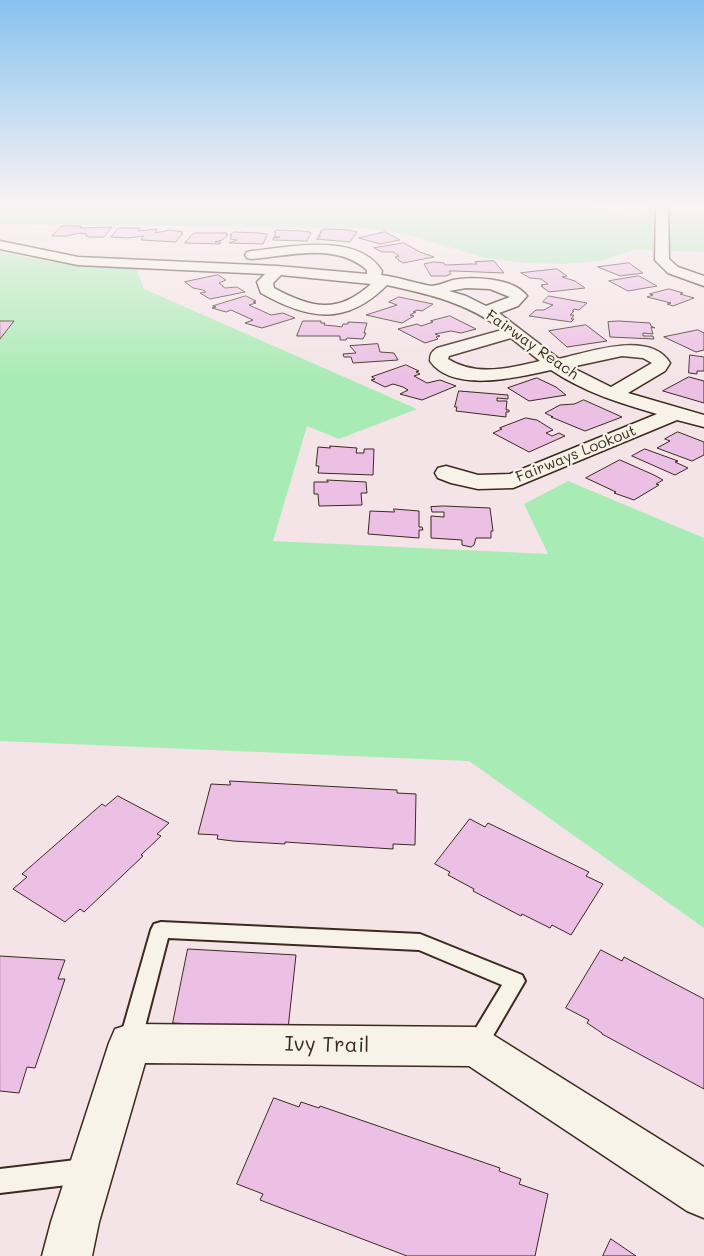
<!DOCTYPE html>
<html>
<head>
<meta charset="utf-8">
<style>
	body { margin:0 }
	canvas { display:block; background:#f4e4e7 }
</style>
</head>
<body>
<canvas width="704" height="1256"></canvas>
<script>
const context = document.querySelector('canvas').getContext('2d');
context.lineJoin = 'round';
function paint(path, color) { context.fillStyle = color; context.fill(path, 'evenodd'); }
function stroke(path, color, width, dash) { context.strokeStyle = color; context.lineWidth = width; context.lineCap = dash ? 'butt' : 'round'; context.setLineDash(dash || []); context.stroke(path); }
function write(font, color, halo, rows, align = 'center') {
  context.font = font + ' Mali,sans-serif'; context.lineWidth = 4.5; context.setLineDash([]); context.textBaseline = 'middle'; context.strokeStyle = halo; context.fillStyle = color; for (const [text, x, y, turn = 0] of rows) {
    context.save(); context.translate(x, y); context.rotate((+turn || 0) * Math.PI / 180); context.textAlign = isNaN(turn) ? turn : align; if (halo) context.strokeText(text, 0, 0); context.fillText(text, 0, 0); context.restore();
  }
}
paint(new Path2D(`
	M 0,203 L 568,203 L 614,209 L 619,217 L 647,219 L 647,211 L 704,213 L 704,252 L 634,250 L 600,261 L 565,264 L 526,263 L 486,258 L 409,235 L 363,228 L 0,224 Z
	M 0,252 L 51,262 L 136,268 L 144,289 L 417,409 L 339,439 L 307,426 L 273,541 L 548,554 L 524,504 L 568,481 L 704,538 L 704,928 L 469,761 L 0,741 Z`), '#a9ebb4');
const building = new Path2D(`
	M 62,226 L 81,226 L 80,228 L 112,227 L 104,237 L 89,237 L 86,236 L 87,234 L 79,233 L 67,236 L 52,236 Z
	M 119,228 L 140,228 L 138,231 L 157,229 L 155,233 L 170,230 L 183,232 L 181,234 L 183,234 L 180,236 L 176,242 L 141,240 L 144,236 L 128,238 L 111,237 Z
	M 325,229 L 349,230 L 357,232 L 350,242 L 316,239 L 321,236 L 318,236 L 322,232 L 320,232 Z
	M 277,230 L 301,231 L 310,232 L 311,233 L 307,241 L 273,240 L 273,238 L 280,237 L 274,237 L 276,233 L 274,232 Z
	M 234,232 L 259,233 L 267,234 L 267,236 L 263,244 L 229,243 L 237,240 L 230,239 L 232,235 L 230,235 Z
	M 385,232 L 400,240 L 380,244 L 359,238 Z
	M 194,233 L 227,233 L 226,235 L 228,235 L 222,240 L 215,242 L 221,242 L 220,244 L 185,243 Z
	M 404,243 L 420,252 L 434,257 L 403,263 L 398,260 L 399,260 L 395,257 L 399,256 L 393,252 L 382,252 L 374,248 Z
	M 494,261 L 504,273 L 455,271 L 449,271 L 451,274 L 446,276 L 431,276 L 424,264 L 433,262 L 444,263 L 445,265 L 471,264 L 477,264 L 475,262 Z
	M 629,263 L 643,273 L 620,276 L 598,267 Z
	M 557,269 L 567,276 L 562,277 L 575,281 L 585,288 L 549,292 L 541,286 L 543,286 L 541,285 L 548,284 L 541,279 L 530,278 L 521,273 Z
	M 218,275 L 226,280 L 219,283 L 223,286 L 222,286 L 225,288 L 237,287 L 245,292 L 210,299 L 200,293 L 206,292 L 203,290 L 193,288 L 185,282 Z
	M 639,276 L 657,286 L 628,291 L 609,281 Z
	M 669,289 L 683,293 L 680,294 L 694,298 L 673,306 L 667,304 L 671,303 L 647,297 L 653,295 L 650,294 Z
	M 246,296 L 256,301 L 253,302 L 256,303 L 249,305 L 271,315 L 283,313 L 295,318 L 262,328 L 245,323 L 253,320 L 231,310 L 226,312 L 212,308 L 216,307 L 213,306 Z
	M 549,296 L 587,303 L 579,310 L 574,309 L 572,311 L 574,311 L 570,315 L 574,315 L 571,319 L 574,319 L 571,322 L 529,316 L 536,310 L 544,310 L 553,305 L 543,302 Z
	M 399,297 L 433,304 L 422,311 L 417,310 L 413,312 L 416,312 L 410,315 L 414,316 L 402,323 L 366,315 L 397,305 L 389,302 Z
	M 450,316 L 476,329 L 461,333 L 451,331 L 435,334 L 440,336 L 436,337 L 438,339 L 425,343 L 398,329 L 417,324 L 421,326 L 433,322 L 431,321 Z
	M 0,321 L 14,321 L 0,339 Z
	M 303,321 L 321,321 L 321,323 L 325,323 L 324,325 L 335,326 L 342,327 L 343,324 L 348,324 L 348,322 L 367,323 L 364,333 L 366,333 L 363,339 L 347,338 L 346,340 L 340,340 L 340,336 L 297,336 Z
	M 619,321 L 650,323 L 651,326 L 655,328 L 651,327 L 653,334 L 643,333 L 643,336 L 653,336 L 654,339 L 610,337 L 608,322 Z
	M 586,325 L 607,341 L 567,347 L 549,331 Z
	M 698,330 L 704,333 L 704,350 L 696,352 L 664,337 Z
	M 378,344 L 380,352 L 394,353 L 398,360 L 353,363 L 351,357 L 344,357 L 343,354 L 356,353 L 350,346 Z
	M 690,355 L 704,357 L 704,371 L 697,371 L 697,374 L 689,373 Z
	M 406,365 L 419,371 L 416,372 L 420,374 L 414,376 L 427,383 L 440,380 L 456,386 L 422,400 L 400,394 L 408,390 L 403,387 L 393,384 L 385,387 L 371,380 L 375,379 L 372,377 Z
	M 689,377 L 704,381 L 704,403 L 663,391 Z
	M 537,378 L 556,387 L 566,395 L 529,401 L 508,388 Z
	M 459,391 L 508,395 L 508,399 L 497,398 L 497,401 L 507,401 L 506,410 L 509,410 L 509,412 L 506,412 L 506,417 L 456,411 L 457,407 L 455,407 Z
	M 584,400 L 622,417 L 585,431 L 551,417 L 553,417 L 545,413 L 560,405 L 574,404 Z
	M 526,418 L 537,420 L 553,430 L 546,433 L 552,436 L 559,433 L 565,436 L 529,452 L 493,433 L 502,429 L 500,428 Z
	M 678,432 L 704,442 L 704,455 L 692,461 L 657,448 L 670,441 L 665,439 Z
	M 330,446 L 357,448 L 356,453 L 364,453 L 364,449 L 374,449 L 373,475 L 318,473 L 319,466 L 316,466 L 318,447 L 330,448 Z
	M 645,449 L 678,461 L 675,462 L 688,468 L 675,475 L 632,456 Z
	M 620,460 L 654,475 L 663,480 L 656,484 L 659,485 L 634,500 L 614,493 L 616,492 L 586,478 Z
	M 327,480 L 366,482 L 367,493 L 361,493 L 362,505 L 319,506 L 318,494 L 314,494 L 314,482 L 328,482 Z
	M 443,506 L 490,508 L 493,531 L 491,531 L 491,538 L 476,538 L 474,545 L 471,547 L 462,545 L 462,540 L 431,538 L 431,516 L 444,517 L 444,512 L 432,512 L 431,507 Z
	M 394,509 L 419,511 L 419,527 L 422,527 L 423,530 L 419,530 L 419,538 L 368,534 L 370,511 L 394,512 Z
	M 230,781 L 397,790 L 397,793 L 416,794 L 415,845 L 393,844 L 393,849 L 285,842 L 285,844 L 233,841 L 217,839 L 218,835 L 198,834 L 211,784 L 230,785 Z
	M 118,796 L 169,823 L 157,834 L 161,836 L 141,855 L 143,856 L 84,912 L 80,909 L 65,922 L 13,889 L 27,877 L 22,874 L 102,804 L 105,806 Z
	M 470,819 L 485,827 L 488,823 L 589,872 L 586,876 L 603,884 L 571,935 L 552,925 L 550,928 L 522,914 L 521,916 L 473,891 L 474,889 L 448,875 L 450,872 L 435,864 Z
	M 188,949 L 296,955 L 288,1029 L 173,1023 Z
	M 601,950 L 622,961 L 624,957 L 704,999 L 704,1089 L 602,1034 L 602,1033 L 587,1023 L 589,1020 L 566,1008 Z
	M 0,956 L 65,960 L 58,979 L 65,979 L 35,1068 L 27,1067 L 19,1093 L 0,1091 Z
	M 274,1098 L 299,1107 L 301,1102 L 319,1108 L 320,1106 L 500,1168 L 499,1171 L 521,1179 L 519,1184 L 548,1194 L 535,1256 L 407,1256 L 260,1200 L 263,1194 L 237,1184 Z
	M 611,1239 L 636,1256 L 603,1256 Z`);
paint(building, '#ecc0e5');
stroke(building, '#3b2a1e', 1);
const service = new Path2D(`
	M 161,922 L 420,934 L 522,975 L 525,981 L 483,1053 L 476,1056 L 469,1053 L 465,1046 L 502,985 L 419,950 L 168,938 L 141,1042 L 137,1049 L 130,1052 L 123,1049 L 119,1042 L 151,930 L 154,924 Z
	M 84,1159 L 92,1163 L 96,1171 L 92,1179 L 84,1183 L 0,1193 L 0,1169 Z`);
const minor = new Path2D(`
	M 656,203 L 668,203 L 669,259 L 678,267 L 704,276 L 704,286 L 668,273 L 655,260 Z
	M 0,241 L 78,257 L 277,266 L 367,274 L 367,270 C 335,242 290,256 252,259 L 247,258 L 245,255 L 247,252 L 252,251 C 289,247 358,232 382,271 L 381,275 C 398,277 414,283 431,286 C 437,286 447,282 453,280 C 473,276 514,278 527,296 L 518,306 L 499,313 L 559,359 C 589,352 650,330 670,363 L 665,371 L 628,393 L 704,415 L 704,427 L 677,420 L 513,488 L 478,489 L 451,483 L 438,478 L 435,473 L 438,468 L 446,466 L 478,475 L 510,474 L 657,414 C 619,403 584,392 551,370 C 519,377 453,394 430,361 C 430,355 431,352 437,348 L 502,330 C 469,303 428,294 387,285 C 346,326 309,320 261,293 L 257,282 L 265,274 L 78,265 L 0,249 ZM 281,275 L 371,284 L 372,283 C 338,315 311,308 274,288 L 273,283 ZM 466,288 L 490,289 L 510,297 L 486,306 L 466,296 L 449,291 ZM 511,338 L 540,361 C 509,368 477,377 448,359 L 449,356 ZM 622,356 L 643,358 L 652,363 L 611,387 L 571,367 Z
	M 130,1024 L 475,1027 L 490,1033 L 704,1167 L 704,1218 L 687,1211 L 469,1066 L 145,1063 L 99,1222 L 92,1256 L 42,1256 L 51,1222 L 109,1043 L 115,1029 Z`);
stroke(service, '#3b2a1e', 4);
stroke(minor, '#3b2a1e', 3);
paint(service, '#f7f3e8');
paint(minor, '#f7f3e8');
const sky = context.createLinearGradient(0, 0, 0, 379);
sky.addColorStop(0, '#87c2ee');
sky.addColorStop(0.54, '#faf3f4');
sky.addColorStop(1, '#faf3f400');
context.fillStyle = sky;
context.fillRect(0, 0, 704, 379);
write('15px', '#3b2a1e', '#f7f3e8', [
	["Fairway Reach",532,345,35],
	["Fairways Lookout",576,454,-22]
]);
write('21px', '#3b2a1e', '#f7f3e8', [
	["Ivy Trail",327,1045,1]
]);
</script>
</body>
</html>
